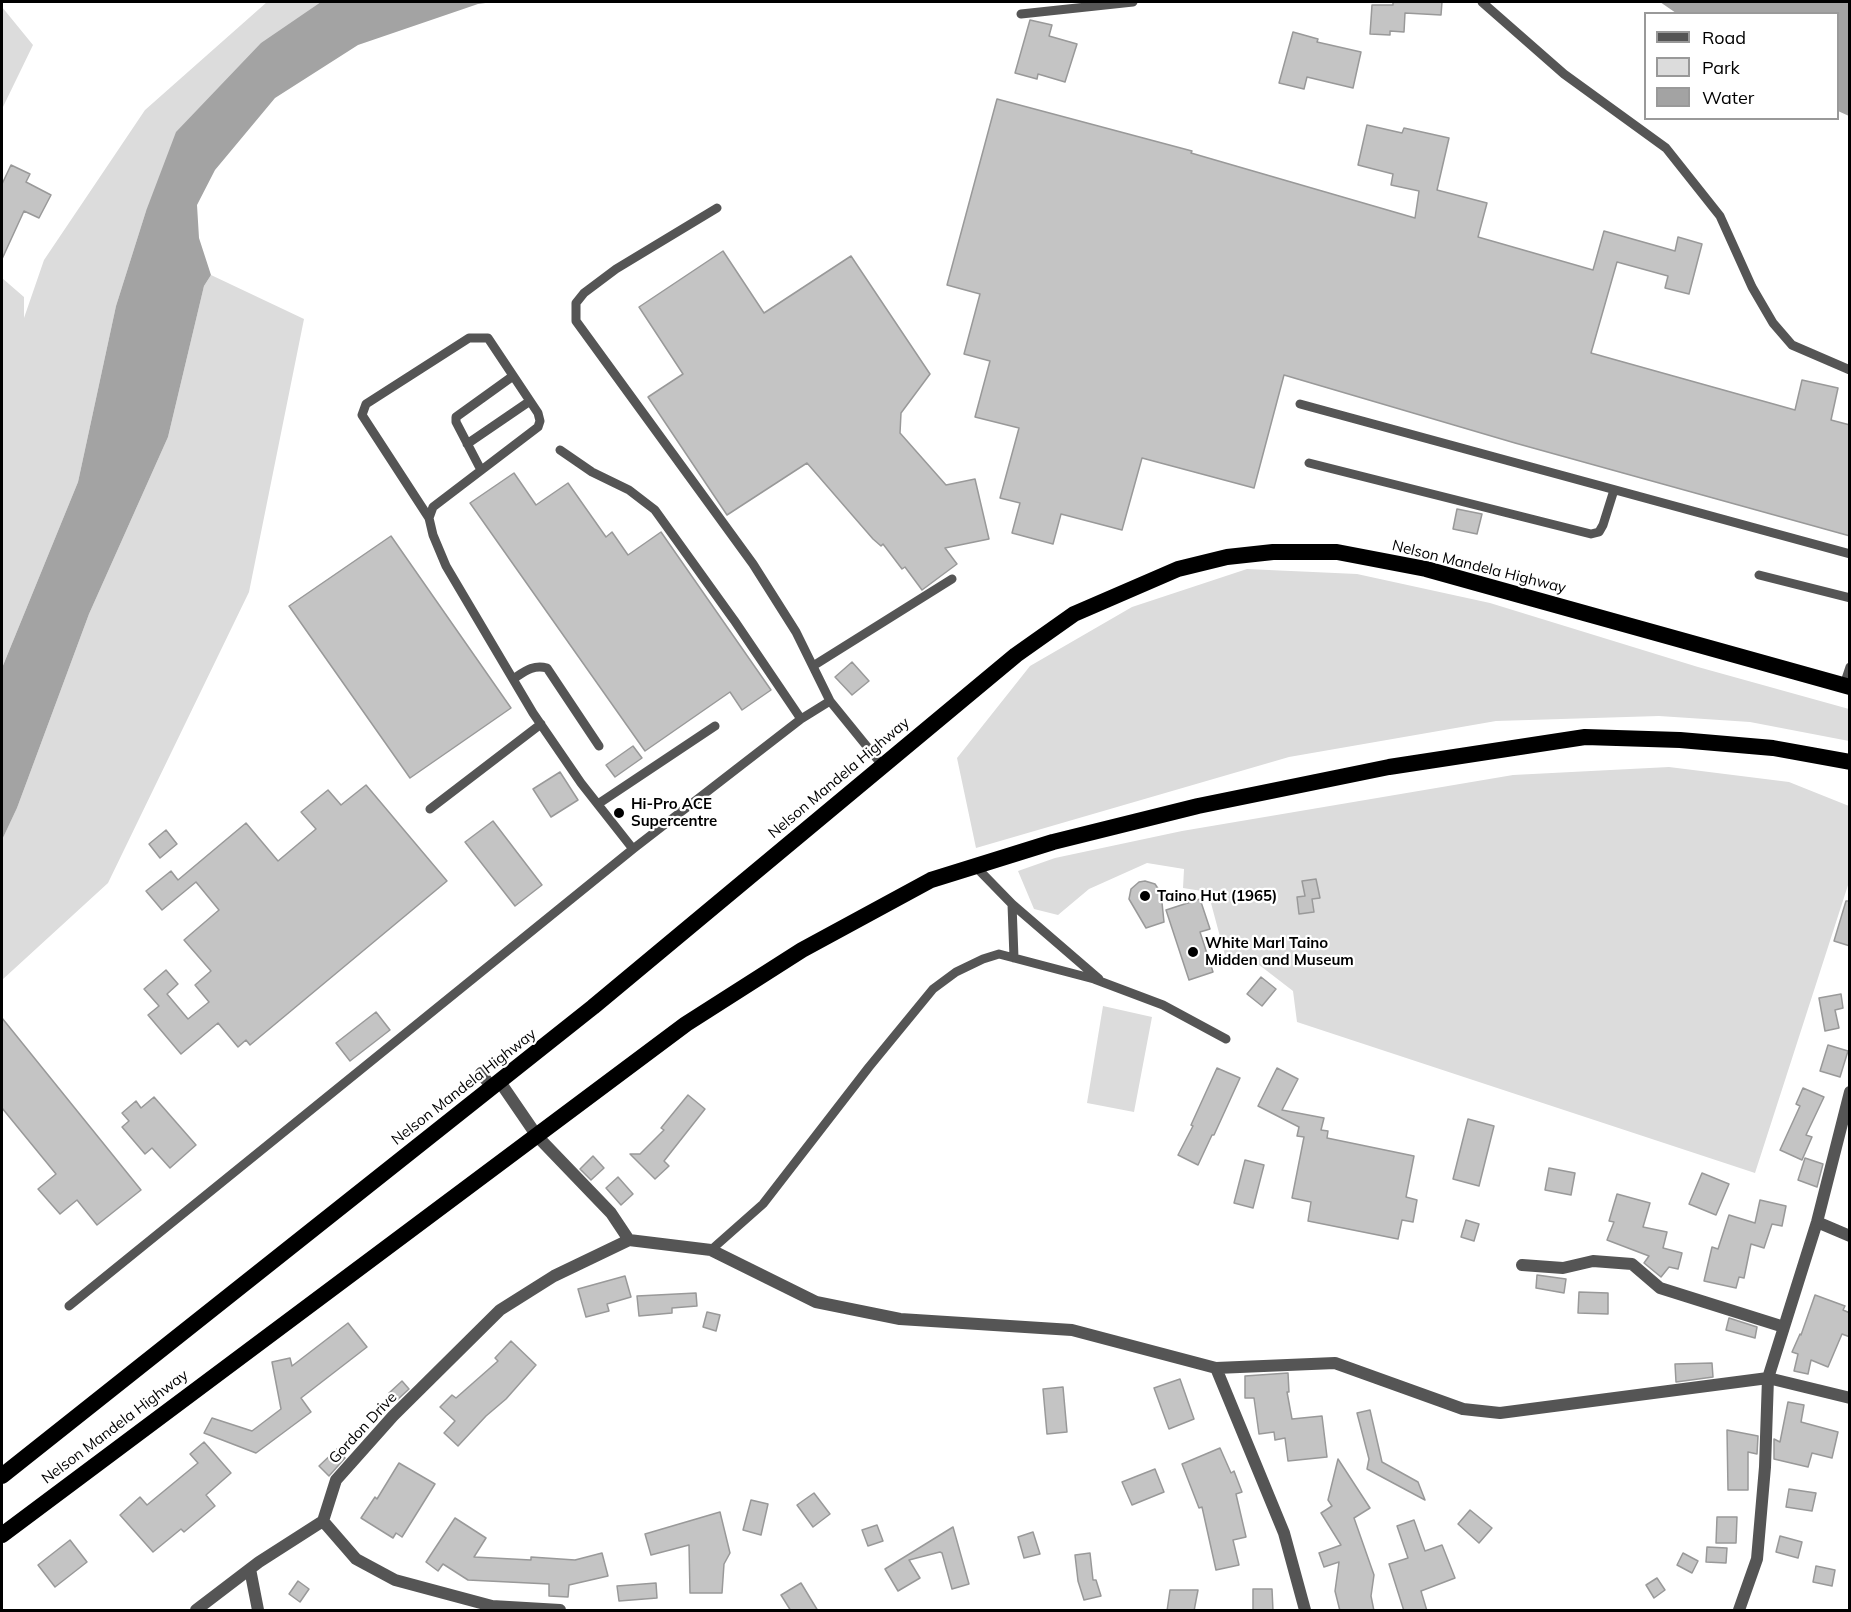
<!DOCTYPE html>
<html>
<head>
<meta charset="utf-8">
<style>
	body { margin:0 }
	#map { position:relative; width:1851px; height:1612px; overflow:hidden; background:#fff; font-family:Mulish,sans-serif }
	canvas { display:block }
	.frame { position:absolute; inset:0; border:3px solid #000; pointer-events:none }
	.legend { position:absolute; left:1644px; top:12px; width:195px; height:108px; box-sizing:border-box; background:#fff; border:2px solid #999; margin:0; padding:8px 10px; list-style:none; font-size:18px; color:#000 }
	.legend li { display:flex; align-items:center; gap:12px; height:30px }
	.legend b { width:30px; border:2px solid #999 }
</style>
</head>
<body>
<div id="map">
<canvas width="1851" height="1612"></canvas>
<div class="frame"></div>
<ul class="legend">
<li><b style="height:8px;background:#555"></b>Road</li>
<li><b style="height:16px;background:#dcdcdc"></b>Park</li>
<li><b style="height:16px;background:#a3a3a3"></b>Water</li>
</ul>
</div>
<script>
const context = document.querySelector('canvas').getContext('2d');
context.lineJoin = 'round';
function paint(path, color) { context.fillStyle = color; context.fill(path, 'evenodd'); }
function stroke(path, color, width, dash) { context.strokeStyle = color; context.lineWidth = width; context.lineCap = dash ? 'butt' : 'round'; context.setLineDash(dash || []); context.stroke(path); }
function write(font, color, halo, rows, align = 'center') {
  context.font = font + ' Mulish,sans-serif'; context.lineWidth = 4.5; context.setLineDash([]); context.textBaseline = 'middle'; context.strokeStyle = halo; context.fillStyle = color; for (const [text, x, y, turn = 0] of rows) {
    context.save(); context.translate(x, y); context.rotate((+turn || 0) * Math.PI / 180); context.textAlign = isNaN(turn) ? turn : align; if (halo) context.strokeText(text, 0, 0); context.fillText(text, 0, 0); context.restore();
  }
}
paint(new Path2D(`
	M 267,2 L 328,2 L 146,211 L 116,306 L 78,482 L 2,668 L 2,278 L 24,297 L 24,318 L 44,260 L 145,110 Z
	M 2,7 L 33,45 L 2,109 Z
	M 211,275 L 304,319 L 249,592 L 108,883 L 2,980 L 2,840 L 17,808 L 89,614 L 168,437 L 204,286 Z
	M 1247,569 L 1357,574 L 1490,603 L 1698,667 L 1849,709 L 1849,741 L 1750,722 L 1659,716 L 1496,721 L 1289,757 L 976,848 L 957,758 L 1030,666 L 1132,607 Z
	M 1669,767 L 1789,782 L 1849,806 L 1849,882 L 1755,1173 L 1297,1022 L 1293,991 L 1258,964 L 1226,959 L 1208,892 L 1183,888 L 1184,869 L 1147,863 L 1089,889 L 1058,915 L 1034,909 L 1018,871 L 1055,858 L 1182,831 L 1513,775 Z
	M 1103,1006 L 1152,1017 L 1134,1112 L 1087,1103 Z`), '#dcdcdc');
paint(new Path2D(`
	M 321,2 L 493,2 L 478,4 L 358,45 L 275,98 L 215,170 L 197,205 L 199,238 L 211,275 L 204,286 L 168,437 L 89,614 L 17,808 L 2,840 L 2,668 L 78,482 L 116,306 L 146,211 L 176,132 L 261,43 Z
	M 1660,2 L 1849,2 L 1849,116 L 1838,111 L 1838,14 L 1676,13 Z`), '#a3a3a3');
const building = new Path2D(`
	M 1393,2 L 1442,2 L 1441,15 L 1405,13 L 1404,32 L 1390,31 L 1390,35 L 1370,34 L 1372,5 L 1393,5 Z
	M 1030,20 L 1052,25 L 1049,36 L 1077,44 L 1065,82 L 1038,74 L 1037,79 L 1015,73 Z
	M 1293,32 L 1318,39 L 1317,42 L 1361,52 L 1353,88 L 1307,77 L 1304,89 L 1279,83 Z
	M 997,99 L 1192,151 L 1191,153 L 1415,218 L 1419,191 L 1391,185 L 1393,174 L 1358,165 L 1367,125 L 1402,133 L 1404,128 L 1449,138 L 1437,190 L 1487,203 L 1478,237 L 1593,270 L 1604,231 L 1675,251 L 1678,237 L 1702,244 L 1689,294 L 1665,288 L 1668,276 L 1617,262 L 1591,353 L 1795,410 L 1802,380 L 1838,388 L 1831,420 L 1850,425 L 1850,536 L 1515,443 L 1284,375 L 1254,488 L 1142,458 L 1122,530 L 1061,514 L 1053,544 L 1012,533 L 1020,503 L 1000,498 L 1019,428 L 975,417 L 990,361 L 964,354 L 980,294 L 947,285 Z
	M 11,165 L 30,174 L 26,182 L 51,195 L 39,218 L 24,211 L 2,259 L 2,184 Z
	M 723,251 L 764,313 L 851,256 L 930,374 L 901,413 L 900,433 L 946,485 L 975,479 L 989,539 L 945,548 L 957,564 L 922,590 L 905,567 L 902,569 L 883,544 L 881,546 L 873,539 L 807,463 L 727,515 L 648,397 L 683,374 L 639,307 Z
	M 514,473 L 536,505 L 568,483 L 606,537 L 612,532 L 628,555 L 661,532 L 771,690 L 742,710 L 730,692 L 645,751 L 470,503 Z
	M 1457,509 L 1482,514 L 1477,534 L 1453,529 Z
	M 391,536 L 511,708 L 410,778 L 289,606 Z
	M 852,662 L 869,681 L 852,695 L 835,677 Z
	M 633,746 L 642,758 L 615,777 L 606,765 Z
	M 560,772 L 578,800 L 551,817 L 533,789 Z
	M 366,785 L 447,881 L 250,1045 L 246,1040 L 238,1047 L 218,1023 L 181,1054 L 148,1015 L 159,1006 L 144,989 L 166,970 L 178,984 L 167,994 L 188,1019 L 209,1002 L 195,985 L 211,971 L 184,940 L 219,910 L 196,882 L 162,910 L 146,891 L 171,871 L 178,880 L 246,823 L 278,861 L 316,829 L 301,812 L 328,790 L 341,805 Z
	M 493,821 L 542,885 L 515,906 L 465,842 Z
	M 166,830 L 177,844 L 160,858 L 149,844 Z
	M 1316,879 L 1320,898 L 1312,899 L 1314,912 L 1299,914 L 1297,897 L 1305,896 L 1302,881 Z
	M 1145,881 L 1155,884 L 1161,893 L 1164,922 L 1146,928 L 1129,899 L 1131,889 L 1139,882 Z
	M 1200,899 L 1210,929 L 1200,932 L 1213,972 L 1189,980 L 1166,910 Z
	M 1846,901 L 1850,901 L 1850,946 L 1834,941 Z
	M 1261,977 L 1276,989 L 1262,1006 L 1247,994 Z
	M 1841,994 L 1843,1008 L 1835,1010 L 1839,1028 L 1825,1031 L 1819,998 Z
	M 376,1012 L 390,1030 L 350,1061 L 336,1043 Z
	M 2,1018 L 141,1190 L 97,1225 L 77,1200 L 60,1214 L 38,1189 L 56,1174 L 2,1108 Z
	M 1828,1045 L 1848,1051 L 1840,1077 L 1820,1071 Z
	M 1217,1068 L 1240,1078 L 1214,1135 L 1212,1135 L 1198,1165 L 1178,1155 L 1193,1126 L 1191,1125 Z
	M 1277,1068 L 1298,1079 L 1282,1110 L 1324,1118 L 1321,1130 L 1328,1131 L 1327,1138 L 1414,1156 L 1406,1197 L 1417,1200 L 1413,1222 L 1402,1220 L 1398,1239 L 1308,1221 L 1311,1202 L 1292,1198 L 1304,1137 L 1297,1136 L 1299,1127 L 1258,1106 Z
	M 1803,1088 L 1824,1097 L 1806,1135 L 1812,1137 L 1802,1160 L 1780,1150 L 1800,1106 L 1796,1104 Z
	M 688,1095 L 705,1109 L 664,1161 L 669,1166 L 655,1179 L 630,1154 L 640,1154 L 664,1130 L 661,1128 Z
	M 154,1097 L 196,1145 L 170,1168 L 152,1148 L 145,1154 L 122,1127 L 129,1121 L 122,1113 L 136,1101 L 141,1108 Z
	M 1468,1119 L 1494,1126 L 1479,1186 L 1453,1179 Z
	M 593,1156 L 604,1168 L 591,1180 L 580,1169 Z
	M 1805,1158 L 1823,1164 L 1817,1187 L 1798,1180 Z
	M 1245,1160 L 1264,1165 L 1253,1208 L 1234,1203 Z
	M 1549,1168 L 1575,1173 L 1571,1195 L 1545,1190 Z
	M 1702,1173 L 1729,1184 L 1716,1215 L 1689,1204 Z
	M 618,1177 L 633,1194 L 621,1205 L 606,1188 Z
	M 1617,1194 L 1650,1203 L 1643,1227 L 1667,1232 L 1663,1248 L 1682,1253 L 1678,1269 L 1669,1267 L 1661,1277 L 1644,1263 L 1649,1256 L 1607,1240 L 1614,1222 L 1609,1221 Z
	M 1760,1200 L 1786,1206 L 1782,1226 L 1772,1224 L 1764,1248 L 1751,1244 L 1744,1278 L 1739,1277 L 1736,1288 L 1704,1281 L 1712,1247 L 1718,1249 L 1729,1215 L 1755,1223 Z
	M 1466,1220 L 1479,1224 L 1474,1241 L 1461,1237 Z
	M 1537,1275 L 1566,1279 L 1564,1293 L 1536,1288 Z
	M 625,1276 L 631,1297 L 607,1304 L 609,1311 L 586,1317 L 578,1289 Z
	M 1579,1292 L 1608,1293 L 1608,1314 L 1578,1313 Z
	M 696,1293 L 697,1306 L 672,1308 L 672,1313 L 639,1316 L 637,1296 Z
	M 1815,1295 L 1845,1306 L 1843,1310 L 1850,1313 L 1850,1337 L 1842,1334 L 1828,1367 L 1811,1360 L 1808,1374 L 1794,1371 L 1798,1354 L 1792,1352 L 1800,1334 L 1801,1335 Z
	M 707,1312 L 720,1315 L 716,1331 L 703,1327 Z
	M 1729,1318 L 1757,1327 L 1755,1338 L 1726,1330 Z
	M 348,1323 L 367,1347 L 301,1398 L 311,1412 L 256,1453 L 204,1433 L 212,1418 L 252,1431 L 281,1409 L 272,1362 L 290,1358 L 292,1366 Z
	M 511,1341 L 536,1365 L 506,1399 L 486,1416 L 458,1446 L 444,1433 L 455,1421 L 440,1407 L 452,1395 L 456,1398 L 498,1361 L 495,1358 Z
	M 1712,1363 L 1713,1377 L 1676,1382 L 1675,1364 Z
	M 1288,1373 L 1289,1392 L 1287,1392 L 1292,1419 L 1322,1416 L 1327,1457 L 1288,1461 L 1285,1438 L 1275,1440 L 1274,1432 L 1259,1434 L 1254,1398 L 1245,1398 L 1245,1376 Z
	M 1180,1379 L 1194,1419 L 1169,1429 L 1154,1388 Z
	M 402,1381 L 409,1389 L 396,1401 L 389,1393 Z
	M 1063,1387 L 1067,1432 L 1047,1434 L 1043,1389 Z
	M 1788,1402 L 1804,1405 L 1801,1422 L 1838,1432 L 1832,1458 L 1812,1453 L 1808,1467 L 1774,1459 L 1774,1439 L 1780,1442 Z
	M 1370,1410 L 1382,1462 L 1418,1482 L 1425,1500 L 1367,1469 L 1369,1459 L 1357,1413 Z
	M 1727,1430 L 1758,1436 L 1757,1454 L 1748,1452 L 1748,1490 L 1728,1490 Z
	M 204,1442 L 231,1473 L 206,1495 L 215,1506 L 184,1532 L 181,1529 L 153,1552 L 120,1515 L 140,1497 L 147,1505 L 198,1463 L 190,1454 Z
	M 1220,1448 L 1231,1473 L 1234,1471 L 1242,1492 L 1236,1494 L 1246,1537 L 1233,1540 L 1239,1565 L 1216,1570 L 1202,1507 L 1199,1508 L 1182,1464 Z
	M 337,1449 L 345,1458 L 329,1476 L 319,1466 Z
	M 1338,1459 L 1370,1508 L 1354,1518 L 1374,1575 L 1371,1596 L 1374,1611 L 1340,1611 L 1335,1591 L 1339,1562 L 1324,1567 L 1319,1553 L 1341,1545 L 1321,1513 L 1332,1506 L 1328,1500 Z
	M 399,1463 L 435,1484 L 402,1537 L 396,1533 L 393,1538 L 361,1518 L 375,1497 L 377,1499 Z
	M 1155,1469 L 1164,1492 L 1132,1505 L 1122,1482 Z
	M 1789,1489 L 1816,1493 L 1812,1511 L 1786,1507 Z
	M 814,1493 L 830,1514 L 813,1527 L 797,1505 Z
	M 751,1500 L 768,1504 L 761,1535 L 743,1530 Z
	M 1470,1510 L 1492,1528 L 1479,1543 L 1458,1524 Z
	M 720,1512 L 730,1553 L 724,1564 L 722,1593 L 690,1593 L 689,1545 L 651,1555 L 645,1534 Z
	M 1717,1517 L 1737,1517 L 1736,1543 L 1716,1543 Z
	M 455,1518 L 486,1538 L 474,1557 L 531,1560 L 531,1557 L 575,1560 L 602,1553 L 608,1576 L 569,1585 L 568,1597 L 549,1596 L 549,1584 L 468,1580 L 443,1564 L 438,1571 L 426,1562 Z
	M 1414,1520 L 1425,1551 L 1442,1545 L 1455,1578 L 1421,1591 L 1427,1611 L 1404,1611 L 1389,1564 L 1408,1558 L 1397,1526 Z
	M 877,1525 L 883,1541 L 868,1546 L 862,1530 Z
	M 953,1527 L 969,1584 L 952,1589 L 942,1553 L 940,1552 L 909,1560 L 920,1578 L 898,1591 L 885,1569 Z
	M 1033,1532 L 1040,1554 L 1024,1558 L 1018,1537 Z
	M 1780,1536 L 1802,1542 L 1798,1558 L 1776,1552 Z
	M 70,1540 L 87,1562 L 55,1587 L 38,1565 Z
	M 1707,1547 L 1727,1548 L 1726,1563 L 1706,1562 Z
	M 1090,1553 L 1093,1580 L 1096,1580 L 1101,1596 L 1084,1600 L 1078,1581 L 1075,1555 Z
	M 1683,1553 L 1698,1561 L 1692,1573 L 1677,1565 Z
	M 1816,1566 L 1835,1570 L 1832,1586 L 1813,1582 Z
	M 1657,1578 L 1665,1590 L 1654,1598 L 1646,1585 Z
	M 298,1581 L 309,1589 L 300,1602 L 289,1594 Z
	M 656,1583 L 657,1598 L 619,1601 L 617,1586 Z
	M 801,1583 L 818,1611 L 791,1611 L 781,1595 Z
	M 1253,1589 L 1272,1589 L 1273,1611 L 1253,1611 Z
	M 1170,1590 L 1198,1590 L 1194,1611 L 1167,1611 Z`);
paint(building, '#c4c4c4');
stroke(building, '#999', 1.5);
stroke(new Path2D(`
	M 1482,2 L 1564,74 L 1666,148 L 1720,216 L 1752,287 L 1773,323 L 1792,345 L 1850,370
	M 1021,14 L 1133,2
	M 717,208 L 616,269 L 584,293 L 576,303 L 576,321 L 753,564 L 796,632 L 830,701
	M 1300,404 L 1850,554
	M 467,444 L 530,401
	M 560,450 L 592,472 L 629,490 L 655,510 L 734,620 L 801,719
	M 1309,463 L 1591,534 L 1599,532 L 1603,525 L 1614,490
	M 481,470 L 456,422 L 456,417 L 513,376
	M 429,518 L 362,415 L 366,404 L 469,338 L 488,338 L 538,413 L 540,421 L 538,427 L 433,507 L 429,518 L 433,535 L 446,566 L 533,713 L 581,783 L 633,849
	M 1759,575 L 1850,598
	M 813,666 L 952,579
	M 513,679 C 524,672 533,664 547,668 L 599,746
	M 1844,685 L 1850,667
	M 598,804 L 715,726
	M 430,809 L 541,724
	M 974,865 L 1012,904 L 1099,979
	M 1012,904 L 1014,958
	M 711,1250 L 763,1204 L 869,1067 L 933,989 L 956,972 L 983,959 L 999,954 L 1094,979 L 1163,1005 L 1226,1039
	M 69,1306 L 633,849 L 801,719 L 830,701 L 882,765`), '#555', 9);
stroke(new Path2D(`
	M 481,1073 L 492,1088`), '#555', 12);
stroke(new Path2D(`
	M 500,1082 L 537,1136 L 611,1213 L 629,1240 L 711,1250 L 816,1302 L 900,1319 L 1072,1330 L 1216,1368 L 1284,1533 L 1305,1610
	M 1817,1222 L 1850,1236
	M 1522,1265 L 1563,1268 L 1593,1261 L 1632,1264 L 1660,1288 L 1784,1327
	M 1216,1368 L 1335,1363 L 1463,1409 L 1500,1413 L 1768,1378 L 1850,1398
	M 250,1569 L 258,1610
	M 196,1610 L 259,1562 L 323,1521
	M 560,1610 L 492,1606 L 395,1580 L 356,1559 L 323,1521 L 336,1480 L 393,1416 L 500,1310 L 554,1276 L 629,1240
	M 1739,1610 L 1757,1559 L 1765,1467 L 1768,1378 L 1817,1222 L 1850,1092`), '#555', 12);
stroke(new Path2D(`
	M 2,1476 L 593,1007 L 1016,655 L 1074,614 L 1178,569 L 1227,557 L 1273,552 L 1337,552 L 1426,569 L 1850,687
	M 2,1535 L 686,1024 L 802,950 L 931,880 L 1053,842 L 1198,806 L 1389,767 L 1585,737 L 1680,740 L 1773,748 L 1850,762`), '#000', 16);
for (const [x, y, r, color] of [
	[619,813,6,"#000"],
	[1145,896,6,"#000"],
	[1193,952,6,"#000"]
]) { const dot = new Path2D(); dot.arc(x, y, r, 0, 2 * Math.PI); context.fillStyle = color; context.fill(dot); stroke(dot, '#fff', 2); }
write('15px', '#000', '#fff', [
	["Nelson Mandela Highway",1479,567,14],
	["Nelson Mandela Highway",839,778,-40],
	["Nelson Mandela Highway",464,1087,-38],
	["Nelson Mandela Highway",115,1427,-37],
	["Gordon Drive",363,1428,-47]
]);
write('bold 15px', '#000', '#fff', [
	["Hi-Pro ACE",631,804],
	["Supercentre",631,821],
	["Taino Hut (1965)",1157,896],
	["White Marl Taino",1205,943],
	["Midden and Museum",1205,960]
], 'left');
</script>
</body>
</html>
